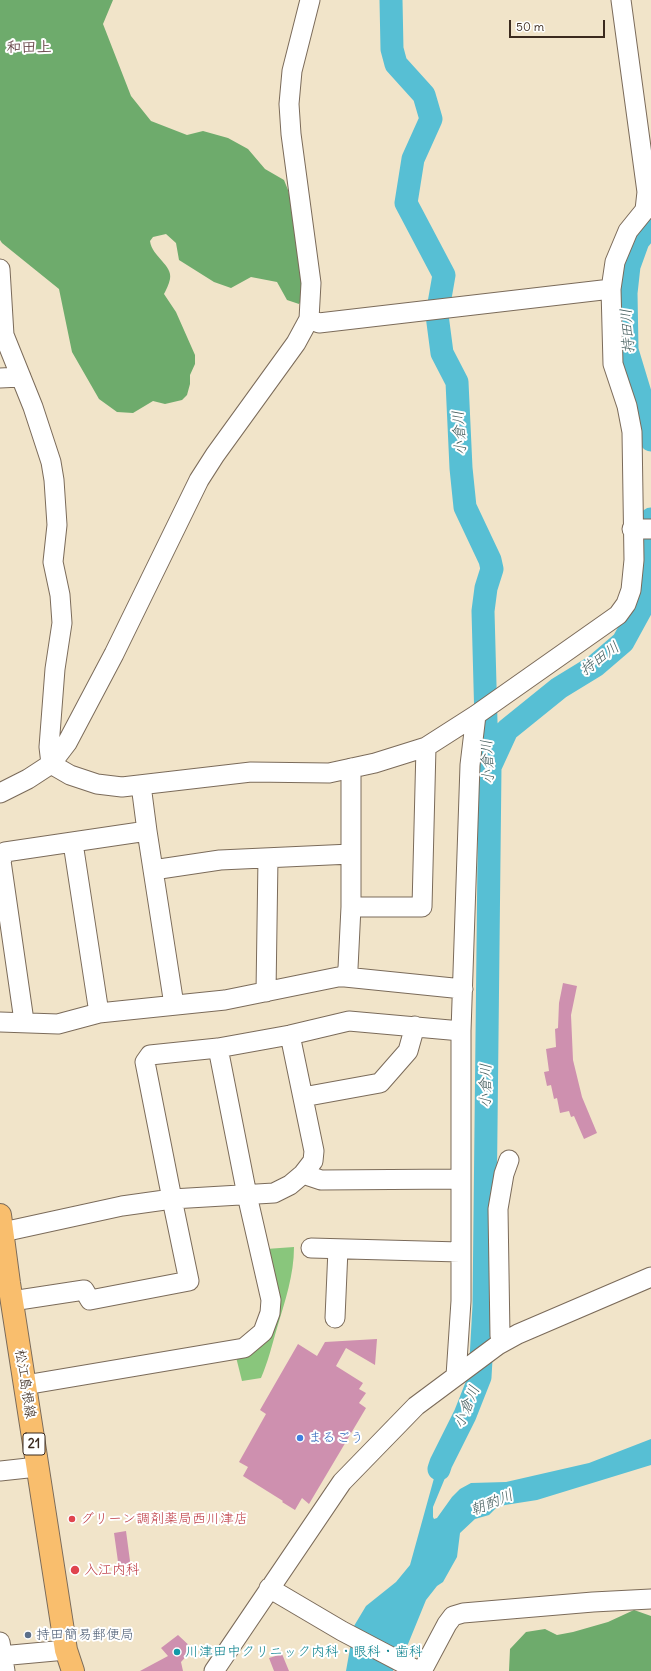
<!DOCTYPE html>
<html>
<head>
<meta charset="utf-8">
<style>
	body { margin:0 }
	#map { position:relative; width:651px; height:1671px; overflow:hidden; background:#f1e4c9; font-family:Delius,sans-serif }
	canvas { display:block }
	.scale { position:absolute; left:509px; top:20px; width:96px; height:18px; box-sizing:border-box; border:2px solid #3b2a1e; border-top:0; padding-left:5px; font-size:12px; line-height:14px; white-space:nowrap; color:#3b2a1e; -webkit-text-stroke:3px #fff; paint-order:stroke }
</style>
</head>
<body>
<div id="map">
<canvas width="651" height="1671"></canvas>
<div class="scale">50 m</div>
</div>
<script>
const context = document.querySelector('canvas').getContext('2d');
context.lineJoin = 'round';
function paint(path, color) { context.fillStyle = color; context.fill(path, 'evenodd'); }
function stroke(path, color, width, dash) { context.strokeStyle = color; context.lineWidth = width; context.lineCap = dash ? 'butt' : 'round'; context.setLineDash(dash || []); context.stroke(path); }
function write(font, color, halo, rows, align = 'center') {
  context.font = font + ' Delius,"Klee One",sans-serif'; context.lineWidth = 4; context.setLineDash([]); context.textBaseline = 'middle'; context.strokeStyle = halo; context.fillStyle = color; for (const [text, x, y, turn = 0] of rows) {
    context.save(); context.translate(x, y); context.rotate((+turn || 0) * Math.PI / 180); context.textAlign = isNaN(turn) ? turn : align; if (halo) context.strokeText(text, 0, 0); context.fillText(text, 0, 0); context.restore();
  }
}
paint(new Path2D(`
	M 294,1247 C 294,1275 285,1301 277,1328 C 272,1345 268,1362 261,1378 L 242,1381 L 236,1357 L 265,1339 L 266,1249 Z`), '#89c67c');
paint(new Path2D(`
	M 0,0 L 113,0 L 103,24 L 131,96 L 151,121 L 187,135 L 203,131 L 228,138 L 248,149 L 265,169 L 284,180 L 288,190 L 297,229 L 304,295 L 299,304 L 287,300 L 277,282 L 251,277 L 231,288 L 214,282 L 179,260 L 176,243 L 166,234 L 153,237 L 150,241 C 152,257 173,265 170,279 C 169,284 166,290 164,294 L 176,312 L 195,355 L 195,364 L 190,375 L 190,384 L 187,395 L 182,400 L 165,404 L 153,401 L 133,413 L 117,412 L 99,399 L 72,352 L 59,289 L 2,243 L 0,240 Z
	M 634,1610 L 651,1616 L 651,1671 L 509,1671 L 510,1649 L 526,1632 L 545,1629 L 557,1635 L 573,1632 L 608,1622 Z`), '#6eab6c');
paint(new Path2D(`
	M 458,1435 L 446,1462 L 443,1472 L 445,1478 L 433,1507 L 433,1517 L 434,1519 L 437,1518 L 452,1497 L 460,1489 L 471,1483 L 506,1482 L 589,1463 L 651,1439 L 651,1465 L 537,1500 L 505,1505 L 496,1508 L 489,1515 L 475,1519 L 460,1533 L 457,1557 L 443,1582 L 437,1586 L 426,1600 L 406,1649 L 399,1659 L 393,1671 L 346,1671 L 354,1626 L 366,1606 L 396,1582 L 410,1565 L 436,1471 L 445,1450 Z`), '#57bfd4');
stroke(new Path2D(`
	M 391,0 L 392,49 L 396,64 L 424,95 L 431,119 L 413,159 L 406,203 L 444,275 L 437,315 L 442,353 L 457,382 L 461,468 L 465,507 L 490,560 L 492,569 L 486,588 L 483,611 L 486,722 L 490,767 L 484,1306 L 480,1377 L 465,1415 L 441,1463 L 439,1469
	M 651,225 L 638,241 L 629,266 L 626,293 L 627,350 L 640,393 L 651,440
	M 490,767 L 507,730 L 559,688 L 595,666 L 623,642 L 641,609 L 649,584 L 648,544 L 651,519`), '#57bfd4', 23);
paint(new Path2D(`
	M 563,983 L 577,986 L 571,1015 L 573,1060 L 582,1097 L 597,1133 L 584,1139 L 574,1116 L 571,1117 L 569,1111 L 560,1113 L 557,1098 L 554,1099 L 551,1085 L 547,1086 L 544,1072 L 549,1071 L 546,1049 L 556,1047 L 555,1029 L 558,1028 L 559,1003 Z
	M 377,1339 L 375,1365 L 346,1348 L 336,1366 L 363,1383 L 359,1389 L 366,1393 L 359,1403 L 366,1408 L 309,1504 L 302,1498 L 295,1510 L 282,1502 L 283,1501 L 243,1476 L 248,1467 L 239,1462 L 266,1414 L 260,1410 L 298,1344 L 317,1356 L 325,1342 Z
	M 126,1531 L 132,1576 L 120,1576 L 114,1533 Z
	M 178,1635 L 193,1649 L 181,1662 L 183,1671 L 140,1671 L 168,1656 L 161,1648 Z
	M 282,1654 L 289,1671 L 274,1671 L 269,1658 Z`), '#ce90af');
const minor = new Path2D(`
	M 0,269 L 4,335 L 33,407 L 51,462 L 54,480 L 57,525 L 53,562 L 60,595 L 62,623 L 55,669 L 49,747 L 51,764
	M 309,319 L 319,323 L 611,289
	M 0,378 L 21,377
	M 632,529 L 651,529
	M 51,764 L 70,775 L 97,784 L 122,787 L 251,772 L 329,773 L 375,763 L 426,747 L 476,715 L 618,615 L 626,604 L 631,590 L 634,560 L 632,432 L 627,406 L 613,364 L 611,289 L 615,262 L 628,231 L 645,210 L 647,192 L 621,0
	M 351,768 L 351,907 L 422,907 L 426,747
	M 0,793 L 28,779 L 51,764 L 67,743 L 114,654 L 199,480 L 215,455 L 296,343 L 309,319 L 311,283 L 291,134 L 289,104 L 292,71 L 310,0
	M 147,831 L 174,1005
	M 73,843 L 99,1013
	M 153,870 L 220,860 L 351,854
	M 351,907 L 348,968 L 345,977 L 463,989
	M 266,992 L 268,858
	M 24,1021 L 1,861 L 5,852 L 147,831 L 141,785
	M 0,1022 L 58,1024 L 99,1013 L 225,1000 L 338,977 L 345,977
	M 303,1097 L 380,1083 L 408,1051 L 415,1026
	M 303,1174 L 321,1180 L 461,1179
	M 3,1232 L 122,1206 L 172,1199 L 274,1193 L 290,1185 L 303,1174 L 313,1161 L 314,1151 L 290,1035
	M 311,1248 L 460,1252
	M 12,1301 L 84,1290 L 90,1300 L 189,1281 L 172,1199 L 145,1062 L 150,1055 L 218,1048 L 290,1035 L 349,1021 L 461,1031
	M 335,1318 L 338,1249
	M 500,1336 L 498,1209 L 504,1174 L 509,1160
	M 456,1376 L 461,1301 L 461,1031 L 470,765 L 476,715
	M 25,1385 L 244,1348 L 263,1332 L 270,1313 L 271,1300 L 247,1195 L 218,1048
	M 0,1471 L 37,1467
	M 269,1588 L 342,1631 L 418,1671
	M 0,1642 L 5,1671
	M 0,1656 L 66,1650
	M 214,1671 L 342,1482 L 416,1406 L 498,1345 L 518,1334 L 651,1277
	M 422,1671 L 447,1624 L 453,1616 L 463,1613 L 593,1602 L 651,1599`);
const major = new Path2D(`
	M 0,1215 L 9,1283 L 66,1650 L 73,1671`);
stroke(minor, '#7b6b5a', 21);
stroke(major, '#7b6b5a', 24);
stroke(minor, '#fff', 19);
stroke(major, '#f9be6d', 22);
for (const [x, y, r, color] of [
	[300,1438,4,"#3f7fe0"],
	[72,1519,4,"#e0444e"],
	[75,1570,5,"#e0444e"],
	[28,1635,4,"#5c6f8a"],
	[177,1652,4,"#0f9aa8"]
]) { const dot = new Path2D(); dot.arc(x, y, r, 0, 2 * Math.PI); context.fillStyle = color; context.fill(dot); stroke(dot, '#fff', 1.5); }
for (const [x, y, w] of [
	[34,1444,22]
]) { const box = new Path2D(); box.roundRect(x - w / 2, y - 11, w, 22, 3); context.fillStyle = '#fff'; context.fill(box); stroke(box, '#3b2a1e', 1); }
write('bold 13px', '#3b2a1e', null, [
	["21",34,1444]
]);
write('14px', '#3b2a1e', '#fff', [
	["松江島根線",25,1384,81]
]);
write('14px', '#366cbe', '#fff', [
	["まるごう",308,1438]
], 'left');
write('14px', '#be3a42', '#fff', [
	["グリーン調剤薬局西川津店",80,1519],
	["入江内科",84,1570]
], 'left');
write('14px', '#4e5e75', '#fff', [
	["持田簡易郵便局",36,1635]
], 'left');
write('14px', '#0d838f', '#fff', [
	["川津田中クリニック内科・眼科・歯科",185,1652]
], 'left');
write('bold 15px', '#6e4e51', '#fff', [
	["和田上",29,48]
]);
write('italic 15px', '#455e5e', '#fff', [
	["持田川",628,331,-94],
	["小倉川",460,433,-94],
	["持田川",600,659,-37],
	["小倉川",488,762,-93],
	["小倉川",486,1086,-89],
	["小倉川",467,1407,-67],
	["朝酌川",492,1503,-22]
]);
</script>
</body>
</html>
